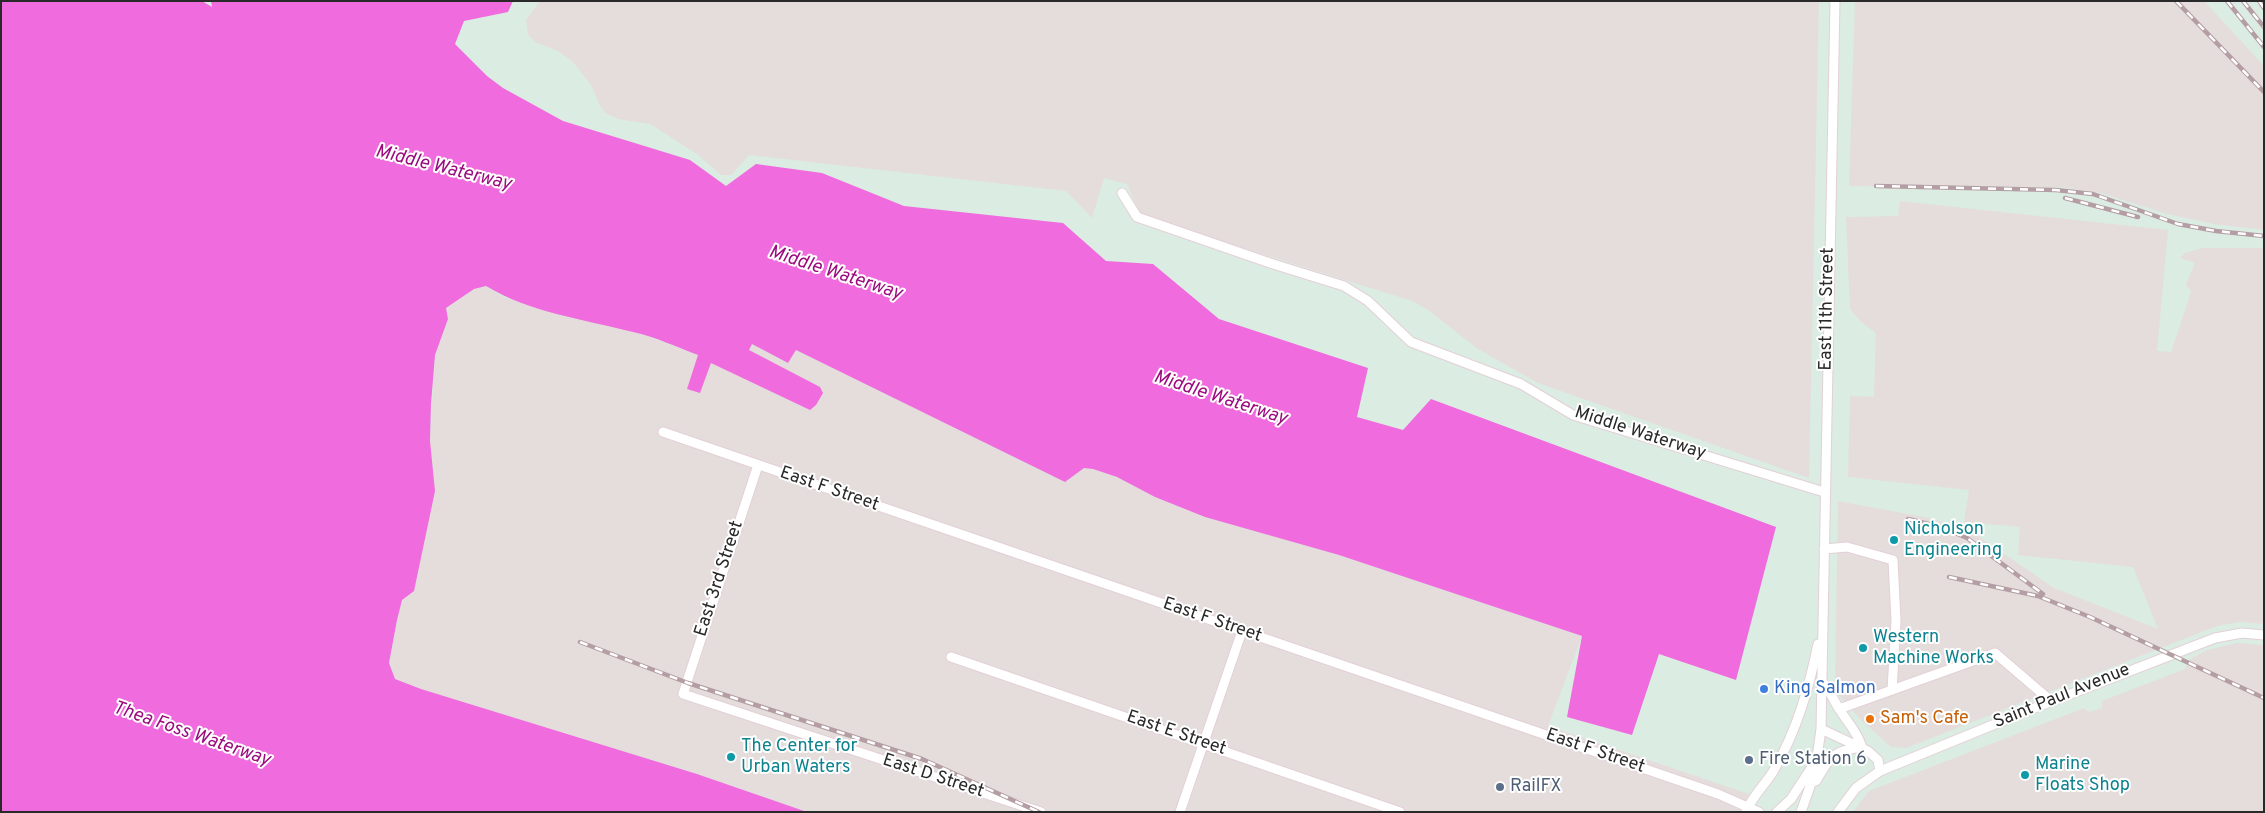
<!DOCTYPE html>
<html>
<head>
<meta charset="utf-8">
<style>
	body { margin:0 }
	#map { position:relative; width:2265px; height:813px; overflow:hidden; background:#dbece2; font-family:Overpass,sans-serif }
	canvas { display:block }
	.frame { position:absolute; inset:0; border:2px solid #292929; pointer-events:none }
</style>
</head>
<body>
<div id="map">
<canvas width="2265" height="813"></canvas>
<div class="frame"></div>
</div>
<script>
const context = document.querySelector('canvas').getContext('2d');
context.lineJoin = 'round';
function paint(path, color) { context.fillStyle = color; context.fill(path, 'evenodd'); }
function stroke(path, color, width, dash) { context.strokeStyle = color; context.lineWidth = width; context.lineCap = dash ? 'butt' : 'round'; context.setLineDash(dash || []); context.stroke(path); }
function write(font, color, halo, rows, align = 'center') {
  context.font = font + ' Overpass,sans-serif'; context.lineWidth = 4; context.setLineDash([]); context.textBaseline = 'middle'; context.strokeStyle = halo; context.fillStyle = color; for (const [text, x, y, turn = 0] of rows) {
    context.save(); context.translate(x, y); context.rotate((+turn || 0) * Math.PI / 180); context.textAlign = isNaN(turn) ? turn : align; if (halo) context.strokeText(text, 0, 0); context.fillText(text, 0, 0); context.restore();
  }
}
paint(new Path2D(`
	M 540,1 L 1819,1 L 1809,478 L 1538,383 L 1478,349 L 1428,310 L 1412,301 L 1141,216 L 1127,184 L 1104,178 L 1092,218 L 1066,191 L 749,155 L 731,175 L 721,175 L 697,154 L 650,124 L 618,119 L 605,113 L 600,106 L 591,85 L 573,62 L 558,51 L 535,42 L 528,35 L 526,20 Z
	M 1855,1 L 2204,1 L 2264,66 L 2264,230 L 2214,224 L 2167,214 L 2101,193 L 2062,187 L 1849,186 Z
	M 1900,201 L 2168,230 L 2157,351 L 2171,352 L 2191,292 L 2186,284 L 2195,263 L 2180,258 L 2185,253 L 2202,248 L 2264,248 L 2264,624 L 2239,622 L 2217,626 L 1906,748 L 1891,747 L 1860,719 L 1837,693 L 1835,685 L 1838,501 L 1929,518 L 1975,534 L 2054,588 L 2158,629 L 2133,567 L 2018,555 L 2020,527 L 1964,522 L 1969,490 L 1848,477 L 1850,396 L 1874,397 L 1876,333 L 1861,322 L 1850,309 L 1846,217 L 1898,216 Z
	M 486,286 L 503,297 L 635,332 L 699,355 L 688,389 L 700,392 L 710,363 L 752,344 L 788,363 L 796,350 L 1065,482 L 1084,468 L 1093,469 L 1117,477 L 1155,497 L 1205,517 L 1339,555 L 1582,636 L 1548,726 L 1749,794 L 1740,812 L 807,812 L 697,774 L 421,689 L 395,679 L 389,663 L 430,441 L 435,355 L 448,319 L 446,308 L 474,289 Z
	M 2237,643 L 2264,645 L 2264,812 L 1853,812 L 1869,791 L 2084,708 L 2089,712 L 2102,708 L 2102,701 L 2185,669 L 2189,660 L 2207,650 Z`), '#e4dddc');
paint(new Path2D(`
	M 1,1 L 202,1 L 212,7 L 211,1 L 513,1 L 508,12 L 464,21 L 455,44 L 487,76 L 503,88 L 563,121 L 690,160 L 726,186 L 756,164 L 822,173 L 904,206 L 1063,223 L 1106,261 L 1153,264 L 1219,319 L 1368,368 L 1357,417 L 1403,430 L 1431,399 L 1776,527 L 1736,680 L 1659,654 L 1632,735 L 1567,717 L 1582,636 L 1339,555 L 1205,517 L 1155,497 L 1117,477 L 1093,469 L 1084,468 L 1065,482 L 796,350 L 788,363 L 752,344 L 749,350 L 820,387 L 823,393 L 816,405 L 810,410 L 711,363 L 700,393 L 687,389 L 698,355 C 677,347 655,337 633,332 C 583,319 531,313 486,286 L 474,289 L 446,308 L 448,319 L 435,355 L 431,404 L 430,441 L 435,491 L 414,591 L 402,600 L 397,620 L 389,663 L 395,679 L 421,689 L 697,774 L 807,812 L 1,812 Z`), '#f06bde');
const minor = new Path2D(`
	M 1122,193 L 1137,217 L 1273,264 L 1344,286 L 1368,301 L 1411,342 L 1521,384 L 1573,415 L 1824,492
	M 663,432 L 1718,794 L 1759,812
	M 758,465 L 683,694 L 1041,812
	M 1824,549 L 1847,547 L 1893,560 L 1896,621 L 1892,690
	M 951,657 L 1400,812
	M 1821,680 C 1830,690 1833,700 1840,710 C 1849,725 1855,728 1862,747
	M 1839,709 L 1995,653 L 2051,701
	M 1821,729 L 1868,751 L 1878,760 L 1880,771
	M 1816,781 C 1830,756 1833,751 1862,747
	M 1180,812 L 1242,631
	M 1746,812 C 1752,796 1766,784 1774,770 C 1797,730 1809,688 1818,644
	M 1777,812 L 1791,799 L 1812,767
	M 1801,812 L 1815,772 L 1821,729 L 1835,1
	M 1838,812 L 1856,788 L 1880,771 L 2032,709 L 2215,638 L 2242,633 L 2264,635`);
stroke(minor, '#e3d0d6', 11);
stroke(minor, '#fff', 9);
const rail = new Path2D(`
	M 2176,1 L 2264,92
	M 2227,1 L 2264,47
	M 2243,1 L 2264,27
	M 2259,1 L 2264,8
	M 1876,186 L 2056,190 L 2093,194 L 2178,224 L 2216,231 L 2264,236
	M 2065,198 L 2138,217
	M 1908,519 L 1941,527 L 1967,538 L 2043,594
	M 1949,577 L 2038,596 L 2090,617 L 2264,698
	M 580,642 L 688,683 L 922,759 L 1039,812`);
stroke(rail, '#b49ea4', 4.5);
stroke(rail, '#fff', 2.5, [8]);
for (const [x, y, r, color] of [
	[1894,540,5,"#0f9aa8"],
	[1863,648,5,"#0f9aa8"],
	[1764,689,5,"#3f7fe0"],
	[1870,719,5,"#e8710a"],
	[731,757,5,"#0f9aa8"],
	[1749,760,5,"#5c6f8a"],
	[2025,775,5,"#0f9aa8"],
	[1500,787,5,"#5c6f8a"]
]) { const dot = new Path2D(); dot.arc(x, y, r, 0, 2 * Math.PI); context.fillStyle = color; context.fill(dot); stroke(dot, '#fff', 2); }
write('18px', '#292929', '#fff', [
	["East 11th Street",1828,309,-89],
	["Middle Waterway",1640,434,18],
	["East F Street",829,490,19],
	["East 3rd Street",720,579,-72],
	["East F Street",1212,621,19],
	["Saint Paul Avenue",2062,697,-22],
	["East E Street",1176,734,19],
	["East F Street",1595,752,19],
	["East D Street",933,777,18]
]);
write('18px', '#0d838f', '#fff', [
	["Nicholson",1904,530],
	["Engineering",1904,551],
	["Western",1873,638],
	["Machine Works",1873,659],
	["The Center for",741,747],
	["Urban Waters",741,768],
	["Marine",2035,765],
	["Floats Shop",2035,786]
], 'left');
write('18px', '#366cbe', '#fff', [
	["King Salmon",1774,689]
], 'left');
write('18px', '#c56008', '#fff', [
	["Sam's Cafe",1880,719]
], 'left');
write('18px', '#4e5e75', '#fff', [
	["Fire Station 6",1759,760],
	["RailFX",1510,787]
], 'left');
write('italic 19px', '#9c0b7d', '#fff', [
	["Middle Waterway",443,169,14],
	["Middle Waterway",835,274,18],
	["Middle Waterway",1220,399,18],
	["Thea Foss Waterway",191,735,19]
]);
</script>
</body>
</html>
